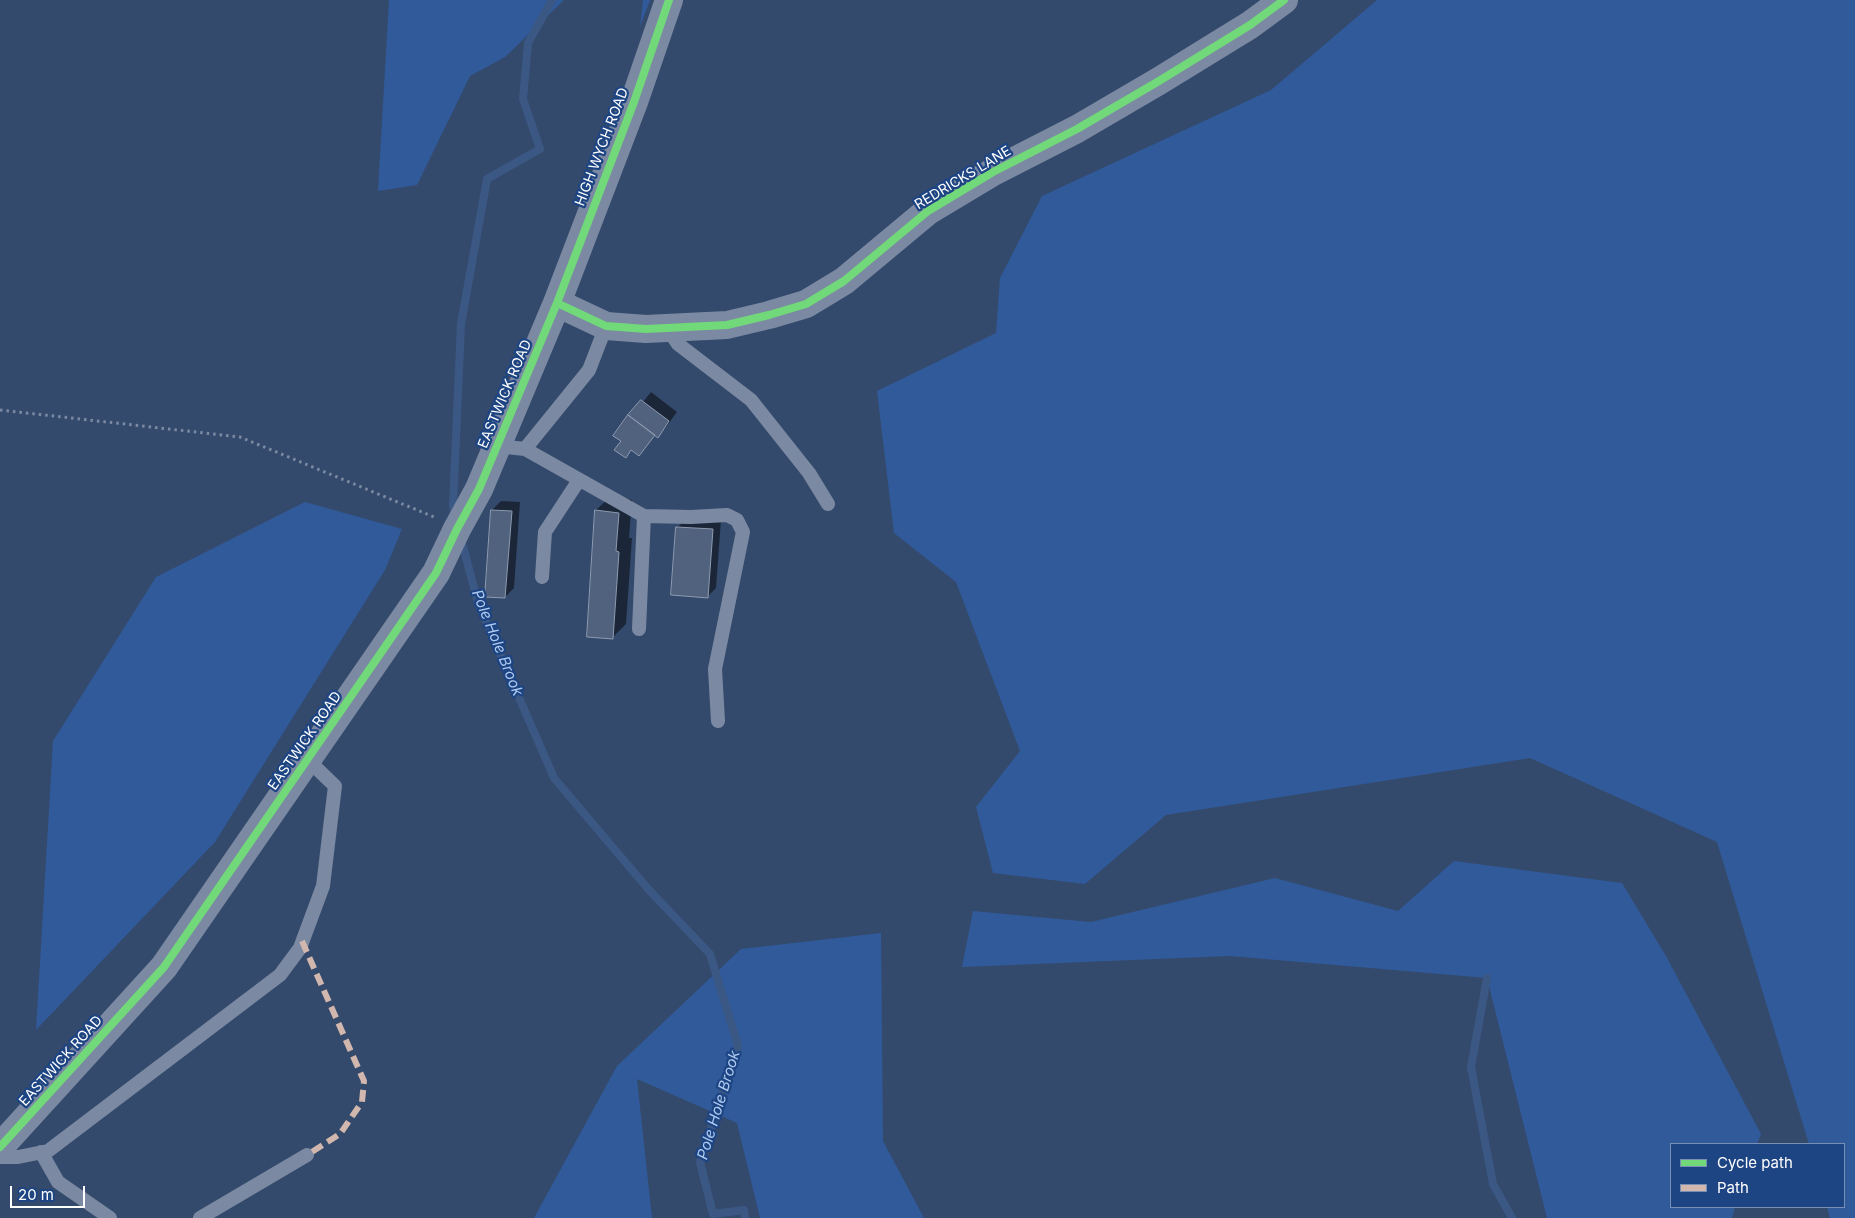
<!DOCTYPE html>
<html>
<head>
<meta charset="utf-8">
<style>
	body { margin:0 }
	#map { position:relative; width:1855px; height:1218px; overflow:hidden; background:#344a6c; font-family:Inter,sans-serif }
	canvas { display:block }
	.legend { position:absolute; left:1670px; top:1143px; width:175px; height:65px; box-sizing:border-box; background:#1d4483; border:1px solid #778fb5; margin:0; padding:6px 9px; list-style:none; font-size:15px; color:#fff }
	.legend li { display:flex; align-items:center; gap:10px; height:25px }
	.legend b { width:25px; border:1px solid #778fb5 }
	.scale { position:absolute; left:10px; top:1186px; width:75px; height:22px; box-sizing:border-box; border:2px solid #fff; border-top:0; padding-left:6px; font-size:15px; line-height:18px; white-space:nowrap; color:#fff; -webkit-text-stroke:4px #1d4483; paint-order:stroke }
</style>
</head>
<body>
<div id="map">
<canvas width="1855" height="1218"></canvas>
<ul class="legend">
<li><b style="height:6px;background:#71d979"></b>Cycle path</li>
<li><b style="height:6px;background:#d1b7ad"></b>Path</li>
</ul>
<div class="scale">20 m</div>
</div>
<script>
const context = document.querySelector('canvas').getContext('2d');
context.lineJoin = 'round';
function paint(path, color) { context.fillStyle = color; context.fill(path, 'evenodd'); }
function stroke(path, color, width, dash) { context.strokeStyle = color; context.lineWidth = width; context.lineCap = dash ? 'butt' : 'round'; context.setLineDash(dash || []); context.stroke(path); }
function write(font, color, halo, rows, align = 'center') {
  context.font = font + ' Inter,sans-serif'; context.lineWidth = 4.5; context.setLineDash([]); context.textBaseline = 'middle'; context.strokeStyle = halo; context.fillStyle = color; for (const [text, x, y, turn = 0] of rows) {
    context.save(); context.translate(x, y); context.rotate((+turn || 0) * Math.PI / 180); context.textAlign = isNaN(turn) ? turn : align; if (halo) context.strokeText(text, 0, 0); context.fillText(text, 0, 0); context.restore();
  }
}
paint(new Path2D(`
	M 389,0 L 564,0 L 505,57 L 470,76 L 417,185 L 378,191 Z
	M 643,0 L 650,0 L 640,27 Z
	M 1377,0 L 1855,0 L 1855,1218 L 1830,1218 L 1827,1207 L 1844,1207 L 1844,1144 L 1809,1144 L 1717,842 L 1530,758 L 1166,815 L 1085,884 L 993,873 L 976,807 L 1020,751 L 956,582 L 894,533 L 877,391 L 996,333 L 1000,278 L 1042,196 L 1271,90 Z
	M 305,502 L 402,529 L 385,570 L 215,842 L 36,1030 L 53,741 L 156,577 Z
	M 1454,861 L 1622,883 L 1666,956 L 1761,1134 L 1757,1144 L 1671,1144 L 1671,1207 L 1735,1207 L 1732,1218 L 1547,1218 L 1487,978 L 1230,956 L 962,967 L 973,911 L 1091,922 L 1275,878 L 1398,911 Z
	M 881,933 L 883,1141 L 924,1218 L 760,1218 L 737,1123 L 637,1079 L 652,1218 L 534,1218 L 617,1066 L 741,949 Z`), '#315a9a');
paint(new Path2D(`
	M 651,392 L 677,412 L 666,427 L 658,436 L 656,434 L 639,454 L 633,449 L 626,456 L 622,441 L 615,436 Z
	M 610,497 L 632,500 L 629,538 L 632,538 L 626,624 L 612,638 L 596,510 Z
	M 501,501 L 520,502 L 514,588 L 505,597 L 492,510 Z
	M 687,518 L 721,520 L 716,588 L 707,597 L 673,594 L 678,527 Z`), '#0007');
stroke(new Path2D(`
	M 456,518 L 453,507 L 461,324 L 487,179 L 540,149 L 523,99 L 528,43 L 552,0
	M 461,539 L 478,603 L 554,778 L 649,890 L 710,954 L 738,1046 L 700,1162 L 713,1214 L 744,1210 L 745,1218
	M 1487,978 L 1471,1067 L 1493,1184 L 1512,1218`), '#3b5885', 8);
const building = new Path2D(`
	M 641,400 L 669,421 L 658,438 L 628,415 Z
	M 628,415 L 655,435 L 639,456 L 631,450 L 626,458 L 614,450 L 621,441 L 613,436 Z
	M 491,510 L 512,511 L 505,598 L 485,597 Z
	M 595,510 L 619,513 L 616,551 L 619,552 L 613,639 L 587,637 Z
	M 676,527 L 713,529 L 708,598 L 671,595 Z`);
paint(building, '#50627d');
stroke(building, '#8e9bb0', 1);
stroke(new Path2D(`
	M 0,410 L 240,437 L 434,517`), '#7b8aa2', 3, [2.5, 4]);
stroke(new Path2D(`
	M 667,328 L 678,344 L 751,400 L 809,473 L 828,504
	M 497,446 L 525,449 L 589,370 L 606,326
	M 525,449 L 644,516 L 639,629
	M 644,516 L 691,517 L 727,515 L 737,520 L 743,532 L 715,669 L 718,721
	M 542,577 L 545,532 L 579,480
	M 41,1152 L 58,1182 L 110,1218
	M 0,1157 L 18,1157 L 48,1151 L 280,975 L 300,948 L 323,886 L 335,786 L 307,759
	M 200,1218 L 307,1155`), '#7b8aa2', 14);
stroke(new Path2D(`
	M 557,303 L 606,326 L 646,329 L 727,325 L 769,315 L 806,304 L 844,281 L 928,211 L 993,172 L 1077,129 L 1159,81 L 1250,25 L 1284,0
	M 0,1147 L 164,967 L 436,573 L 457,529 L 479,489 L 557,303 L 634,102 L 669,0`), '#7b8aa2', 28);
stroke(new Path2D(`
	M 302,941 L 364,1081 L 362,1102 L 340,1134 L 307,1155`), '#d1b7ad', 6, [12, 6]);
stroke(new Path2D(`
	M 557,303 L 606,326 L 646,329 L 727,325 L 769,315 L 806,304 L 844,281 L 928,211 L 993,172 L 1077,129 L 1159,81 L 1250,25 L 1284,0
	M 0,1147 L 164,967 L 436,573 L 457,529 L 479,489 L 557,303 L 634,102 L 669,0`), '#71d979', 8);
write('14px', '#fff', '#1d4483', [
	["HIGH WYCH ROAD",602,147,-69],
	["REDRICKS LANE",963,178,-31],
	["EASTWICK ROAD",505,394,-67],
	["EASTWICK ROAD",305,741,-55],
	["EASTWICK ROAD",61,1061,-48]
]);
write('italic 15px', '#afcaf1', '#1d4483', [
	["Pole Hole Brook",497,643,68],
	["Pole Hole Brook",719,1105,-73]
]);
</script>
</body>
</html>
